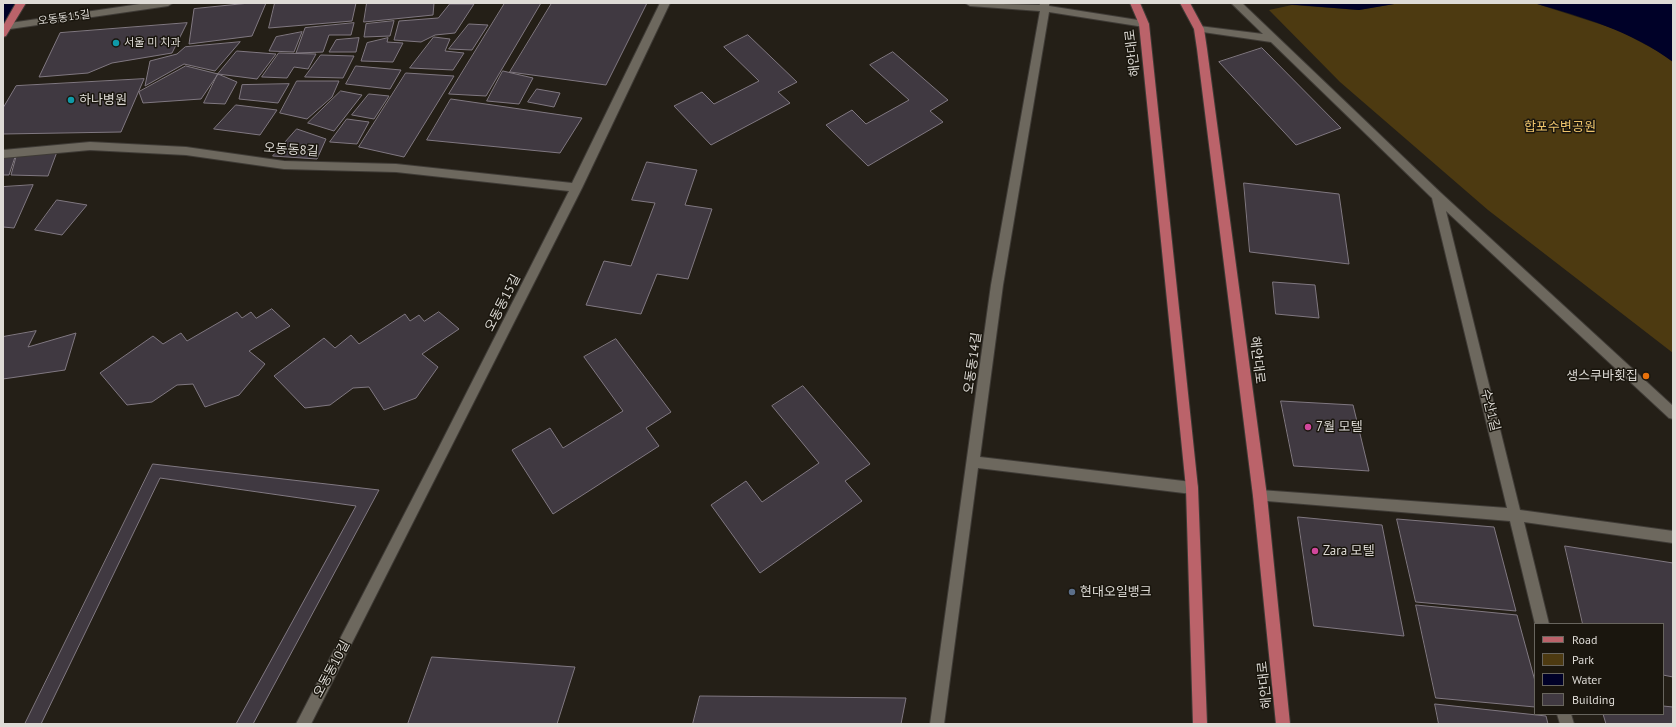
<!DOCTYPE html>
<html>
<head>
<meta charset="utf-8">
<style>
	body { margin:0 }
	#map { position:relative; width:1676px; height:727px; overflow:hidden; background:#241f17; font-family:"PT Sans",sans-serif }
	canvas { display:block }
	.frame { position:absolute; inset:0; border:4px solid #dedbd6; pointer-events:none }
	.legend { position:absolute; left:1534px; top:623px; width:130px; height:92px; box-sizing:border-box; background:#1a160e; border:1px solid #68655e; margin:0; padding:5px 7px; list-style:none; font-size:12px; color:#dedbd6 }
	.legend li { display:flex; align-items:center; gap:8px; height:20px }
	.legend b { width:20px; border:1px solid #68655e }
</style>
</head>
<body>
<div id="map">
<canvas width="1676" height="727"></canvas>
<div class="frame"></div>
<ul class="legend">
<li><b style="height:5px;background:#bb636a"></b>Road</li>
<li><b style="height:11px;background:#4d3a11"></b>Park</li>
<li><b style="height:11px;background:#000128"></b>Water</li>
<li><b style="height:11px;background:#403941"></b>Building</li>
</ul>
</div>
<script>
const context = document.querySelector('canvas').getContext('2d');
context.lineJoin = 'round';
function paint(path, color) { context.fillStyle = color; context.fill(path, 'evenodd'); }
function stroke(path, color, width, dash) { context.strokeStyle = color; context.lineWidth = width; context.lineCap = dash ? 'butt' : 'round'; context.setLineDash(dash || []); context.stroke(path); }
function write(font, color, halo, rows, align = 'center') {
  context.font = font + ' "PT Sans","Noto Sans KR",sans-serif'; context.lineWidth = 3; context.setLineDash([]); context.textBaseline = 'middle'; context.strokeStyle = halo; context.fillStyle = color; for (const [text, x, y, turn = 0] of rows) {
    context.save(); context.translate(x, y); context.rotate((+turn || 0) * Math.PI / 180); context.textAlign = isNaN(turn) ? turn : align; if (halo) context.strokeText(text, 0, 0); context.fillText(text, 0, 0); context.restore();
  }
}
paint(new Path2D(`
	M 1400,3 L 1534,3 L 1618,30 L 1661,53 L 1673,62 L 1673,353 L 1488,210 L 1340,82 L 1269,10 L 1292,5 L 1359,10 Z`), '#4d3a11');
paint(new Path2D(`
	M 3,3 L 21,3 L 3,27 Z
	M 1273,3 L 1400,3 L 1359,10 Z
	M 1534,3 L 1673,3 L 1673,62 C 1632,31 1582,17 1534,3 Z`), '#000128');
const building = new Path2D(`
	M 250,3 L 266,3 L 252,36 L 189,44 L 194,9 Z
	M 275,3 L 356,3 L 352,21 L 269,28 Z
	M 367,3 L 434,3 L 433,15 L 364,22 Z
	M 505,3 L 541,3 L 486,96 L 449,94 Z
	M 552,3 L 647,3 L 606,85 L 510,72 Z
	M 450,4 L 474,4 L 455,33 L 435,35 L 421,42 L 394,40 L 399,21 L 438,18 Z
	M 394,21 L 390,36 L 364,37 L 366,24 Z
	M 187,23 L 172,53 L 112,63 L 88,73 L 39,77 L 60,33 Z
	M 354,23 L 351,35 L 329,35 L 323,52 L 296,53 L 305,28 Z
	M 469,24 L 488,25 L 472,50 L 449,49 Z
	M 302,32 L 294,52 L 269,51 L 276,37 Z
	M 748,35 L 797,82 L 778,92 L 790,103 L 711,145 L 674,106 L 702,92 L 714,104 L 759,81 L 724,47 Z
	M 434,37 L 450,39 L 445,51 L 464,53 L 453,70 L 410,68 Z
	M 359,38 L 356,52 L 329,52 L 336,40 Z
	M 388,38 L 387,42 L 403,43 L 393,62 L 361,61 L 367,43 Z
	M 240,42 L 215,71 L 184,64 L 145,86 L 150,61 L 177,54 L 185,47 Z
	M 1262,48 L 1341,128 L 1296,145 L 1219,62 Z
	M 237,51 L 276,54 L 257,79 L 218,74 Z
	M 893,52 L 948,100 L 930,111 L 943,122 L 868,166 L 826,125 L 852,110 L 866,124 L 909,100 L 870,65 Z
	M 279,53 L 316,54 L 308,69 L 294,67 L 287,78 L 262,77 Z
	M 321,55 L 354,56 L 343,78 L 305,77 Z
	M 186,66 L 218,74 L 201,99 L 143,103 L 139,92 Z
	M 356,66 L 401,70 L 390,89 L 346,84 Z
	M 503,71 L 533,78 L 519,104 L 487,101 Z
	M 406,73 L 454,76 L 404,157 L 359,147 Z
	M 218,74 L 237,82 L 225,104 L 204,103 Z
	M 144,79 L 121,132 L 3,134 L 3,108 L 16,86 Z
	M 297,81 L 339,81 L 332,97 L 307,119 L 280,113 Z
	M 289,84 L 278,103 L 239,99 L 242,85 Z
	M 537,89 L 560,93 L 554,107 L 528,102 Z
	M 341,91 L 362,95 L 334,131 L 308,123 Z
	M 369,94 L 389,96 L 374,119 L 352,115 Z
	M 451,99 L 582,118 L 560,153 L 427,140 Z
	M 236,105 L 277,110 L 260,135 L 214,129 Z
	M 347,119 L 369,122 L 357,144 L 330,142 Z
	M 297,129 L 326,139 L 317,159 L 273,156 Z
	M 58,149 L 48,176 L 11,175 L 17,153 Z
	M 15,157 L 9,175 L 3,175 L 3,158 Z
	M 647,162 L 697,170 L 685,205 L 712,209 L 688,279 L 657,274 L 641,314 L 586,305 L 604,261 L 631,266 L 655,203 L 632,200 Z
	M 1244,183 L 1339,194 L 1349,264 L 1250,252 Z
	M 33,185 L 14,228 L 3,227 L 3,187 Z
	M 57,200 L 87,205 L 62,235 L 35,230 Z
	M 1273,282 L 1315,285 L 1319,318 L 1276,314 Z
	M 272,309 L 290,326 L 249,351 L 265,364 L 239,395 L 205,407 L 193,384 L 177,385 L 152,402 L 127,405 L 100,373 L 153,336 L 163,344 L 181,333 L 187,341 L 237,312 L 242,318 L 251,312 L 256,318 Z
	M 439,312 L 459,329 L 422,354 L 438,367 L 416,398 L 384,410 L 369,387 L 353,388 L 330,405 L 305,408 L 274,376 L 324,338 L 335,348 L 351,335 L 359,344 L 405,314 L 410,321 L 419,315 L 424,321 Z
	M 36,331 L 28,347 L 76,333 L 65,370 L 3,379 L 3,337 Z
	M 616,339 L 671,412 L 646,428 L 659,446 L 553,514 L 512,450 L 550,428 L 563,448 L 623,411 L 584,357 Z
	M 803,386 L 870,464 L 845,481 L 862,501 L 760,573 L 711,505 L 746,481 L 762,502 L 819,463 L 772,406 Z
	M 1281,401 L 1353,405 L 1369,471 L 1294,466 Z
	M 153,464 L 379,490 L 253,724 L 236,724 L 356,506 L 160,478 L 41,724 L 25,724 Z
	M 1298,517 L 1382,525 L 1404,636 L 1314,626 Z
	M 1397,519 L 1494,527 L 1516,611 L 1416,602 Z
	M 1565,546 L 1673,563 L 1673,677 L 1663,675 L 1663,624 L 1583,624 Z
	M 1416,605 L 1517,615 L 1535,681 L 1535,707 L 1436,698 Z
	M 432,657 L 575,667 L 557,724 L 408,724 Z
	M 700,696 L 906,698 L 901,724 L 693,724 Z
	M 1435,704 L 1546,716 L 1548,724 L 1439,724 Z
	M 1663,706 L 1673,707 L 1673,724 L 1606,724 L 1603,714 L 1663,714 Z`);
paint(building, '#403941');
stroke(building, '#807881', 1);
const minor = new Path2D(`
	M 147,3 L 173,3 L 168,6 L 3,30 L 3,24 Z
	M 660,3 L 670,3 L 582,188 L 311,724 L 296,724 L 437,451 L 569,191 L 396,172 L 284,169 L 186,155 L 90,150 L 3,158 L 3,150 L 90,142 L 186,147 L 284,161 L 396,164 L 572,183 Z
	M 965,3 L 1040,5 L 1039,3 L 1049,3 L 1049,6 L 1144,21 L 1149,24 L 1144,27 L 1049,12 L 1003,285 L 980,457 L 1192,482 L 1197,484 L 1198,488 L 1197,492 L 1192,494 L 978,468 L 944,724 L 930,724 L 991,285 L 1040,11 L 970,6 Z
	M 1231,3 L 1242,3 L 1441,193 L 1673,406 L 1673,419 L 1669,418 L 1446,211 L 1520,510 L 1673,531 L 1673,543 L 1524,522 L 1549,624 L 1535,624 L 1510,521 L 1255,500 L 1253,496 L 1255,492 L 1260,490 L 1507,508 L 1432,198 L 1271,42 L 1196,31 L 1196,27 L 1199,26 L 1263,34 Z
	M 1557,714 L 1571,714 L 1574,724 L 1560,724 Z`);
const major = new Path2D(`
	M 16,3 L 26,3 L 6,36 L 3,37 L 3,26 Z
	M 1130,3 L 1140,3 L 1149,24 L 1198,488 L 1207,724 L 1193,724 L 1186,488 L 1139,24 Z
	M 1180,3 L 1190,3 L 1204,29 L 1207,49 L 1267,496 L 1290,724 L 1276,724 L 1253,496 L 1197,49 L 1194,29 Z`);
stroke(minor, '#3f3b36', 2);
stroke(major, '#3f3b36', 2);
paint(minor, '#6d685e');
paint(major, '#bb636a');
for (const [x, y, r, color] of [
	[116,43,4,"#0f9aa8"],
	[71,100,4,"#0f9aa8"],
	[1646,376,4,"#e8710a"],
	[1308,427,4,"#d1479c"],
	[1315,551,4,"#d1479c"],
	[1072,592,4,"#5c6f8a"]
]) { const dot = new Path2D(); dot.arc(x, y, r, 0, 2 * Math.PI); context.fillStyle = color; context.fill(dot); stroke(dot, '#1a160e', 1.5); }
write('11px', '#dedbd6', '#1a160e', [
	["오동동15길",64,18,-8]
]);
write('11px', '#dedbd6', '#1a160e', [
	["서울 미 치과",124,43]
], 'left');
write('13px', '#dedbd6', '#1a160e', [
	["해안대로",1133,53,-97],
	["오동동8길",291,150,4],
	["오동동15길",503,303,-63],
	["해안대로",1257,360,83],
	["오동동14길",973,363,-82],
	["수산1길",1490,410,76],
	["오동동10길",332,669,-62],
	["해안대로",1265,685,-96]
]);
write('13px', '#dedbd6', '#1a160e', [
	["하나병원",79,100],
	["생스쿠바횟집",1638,376,"right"],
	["7월 모텔",1316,427],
	["Zara 모텔",1323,551],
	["현대오일뱅크",1080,592]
], 'left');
write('13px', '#eec46c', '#1a160e', [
	["합포수변공원",1560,127]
]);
</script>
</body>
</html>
